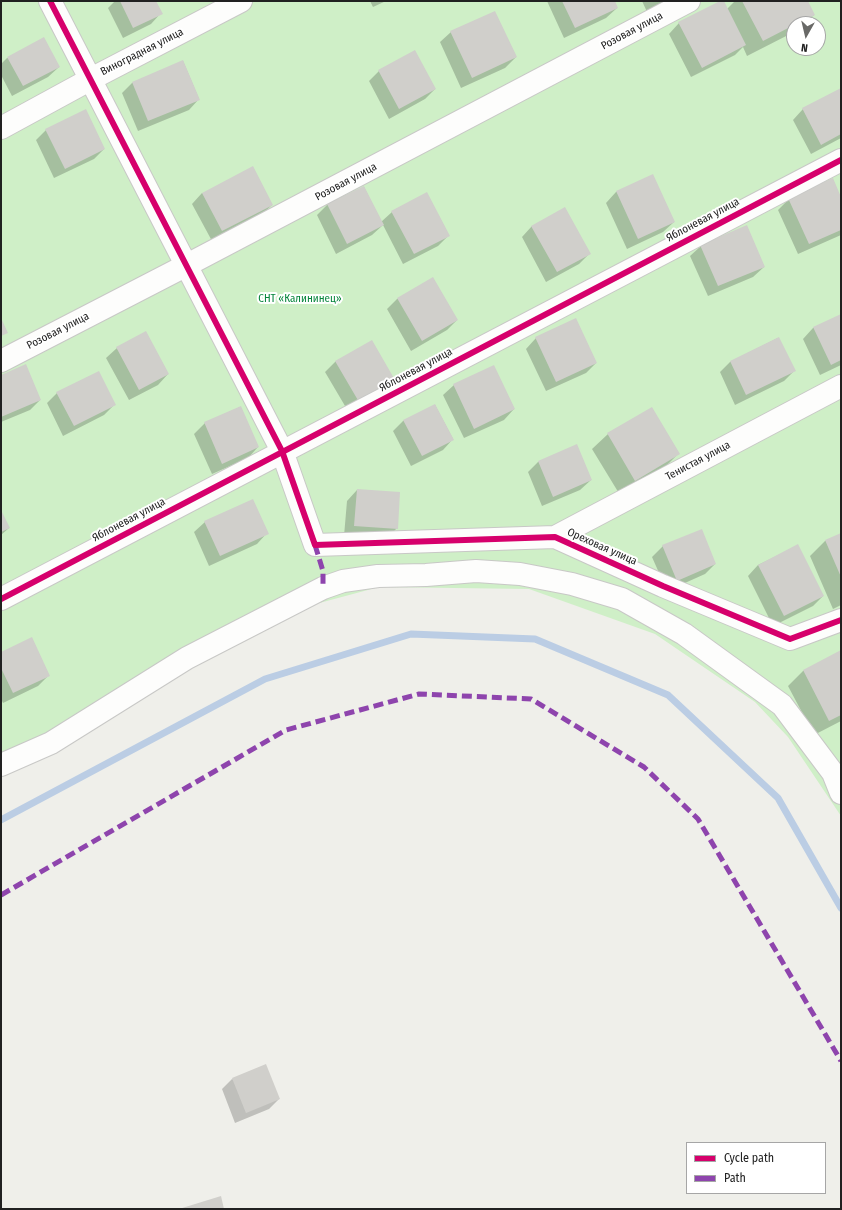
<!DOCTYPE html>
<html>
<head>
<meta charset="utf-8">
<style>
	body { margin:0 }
	#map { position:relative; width:842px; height:1210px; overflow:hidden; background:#efefea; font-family:"Fira Sans Condensed",sans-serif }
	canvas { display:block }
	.frame { position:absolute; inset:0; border:2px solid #212121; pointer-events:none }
	.legend { position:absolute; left:686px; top:1142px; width:140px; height:52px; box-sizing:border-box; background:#fff; border:1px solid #a6a6a6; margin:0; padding:5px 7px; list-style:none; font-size:12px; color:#212121 }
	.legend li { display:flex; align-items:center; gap:8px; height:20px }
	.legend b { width:20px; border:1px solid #a6a6a6 }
	.north { position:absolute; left:786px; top:16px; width:40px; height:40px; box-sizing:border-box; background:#fff; border:1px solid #a6a6a6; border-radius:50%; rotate:188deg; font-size:11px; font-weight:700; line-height:16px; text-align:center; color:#212121 }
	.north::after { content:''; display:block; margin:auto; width:14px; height:18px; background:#696967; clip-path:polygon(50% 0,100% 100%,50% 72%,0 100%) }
</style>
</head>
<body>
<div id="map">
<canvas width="842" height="1210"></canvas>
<div class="frame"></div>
<ul class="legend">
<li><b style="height:5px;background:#d6006c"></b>Cycle path</li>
<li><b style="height:5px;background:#8e44ad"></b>Path</li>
</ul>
<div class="north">N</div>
</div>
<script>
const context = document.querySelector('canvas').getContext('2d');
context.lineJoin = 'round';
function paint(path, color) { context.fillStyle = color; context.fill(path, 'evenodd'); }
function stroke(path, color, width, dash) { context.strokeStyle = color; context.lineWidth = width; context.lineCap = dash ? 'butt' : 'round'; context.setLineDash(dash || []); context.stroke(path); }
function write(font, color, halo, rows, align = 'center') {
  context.font = font + ' "Fira Sans Condensed",sans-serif'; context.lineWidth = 4; context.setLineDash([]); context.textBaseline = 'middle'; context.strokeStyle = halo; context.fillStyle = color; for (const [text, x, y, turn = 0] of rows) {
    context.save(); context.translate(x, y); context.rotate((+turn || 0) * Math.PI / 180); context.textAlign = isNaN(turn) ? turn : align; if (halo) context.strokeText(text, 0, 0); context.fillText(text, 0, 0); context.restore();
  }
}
paint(new Path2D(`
	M 1,1 L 841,1 L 841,816 L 788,737 L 755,702 L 655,634 L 529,589 L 379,587 L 297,609 L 1,775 ZM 794,24 L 818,24 L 818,48 L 794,48 Z`), '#cfefc7');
paint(new Path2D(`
	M 115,1 L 155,1 L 161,13 L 151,24 L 123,38 L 108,8 Z
	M 370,1 L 386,1 L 373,7 Z
	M 547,1 L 614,1 L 617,8 L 606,18 L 564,38 Z
	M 642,1 L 676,1 L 648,14 Z
	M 723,1 L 727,9 L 735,1 L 807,1 L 814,15 L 804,24 L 794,24 L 794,32 L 747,56 L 743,47 L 735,55 L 691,77 L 669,34 L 679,23 Z
	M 451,32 L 516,57 L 505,68 L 461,88 L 440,42 Z
	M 7,58 L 59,67 L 48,77 L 12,96 L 1,75 L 1,64 Z
	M 183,61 L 199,99 L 189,110 L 138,131 L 122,93 L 132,83 Z
	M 379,71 L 435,89 L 425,99 L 389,119 L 369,81 Z
	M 841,90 L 841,138 L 811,154 L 793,120 L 803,109 Z
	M 46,130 L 104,149 L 94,159 L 54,178 L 36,140 Z
	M 652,176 L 674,222 L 663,232 L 627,249 L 606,203 L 616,192 Z
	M 364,187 L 381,222 L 392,212 L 448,236 L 438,246 L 403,264 L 383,225 L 372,235 L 336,254 L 317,215 L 327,205 Z
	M 202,193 L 272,205 L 261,215 L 212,241 L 192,204 Z
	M 789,199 L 841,199 L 841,235 L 798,254 L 778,210 Z
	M 532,226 L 590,253 L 579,264 L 546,282 L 522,237 Z
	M 701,246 L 764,267 L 753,277 L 708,296 L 690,256 Z
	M 433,279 L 457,320 L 447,330 L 411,351 L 387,309 L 397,299 Z
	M 841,315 L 841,365 L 820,375 L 803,339 L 813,328 Z
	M 536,338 L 596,363 L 586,373 L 546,391 L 526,349 Z
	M 778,338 L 794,371 L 784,381 L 735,405 L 720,372 L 730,362 Z
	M 117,348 L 168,374 L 158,385 L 129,400 L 106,358 Z
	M 336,361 L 394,380 L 384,391 L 348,411 L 325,372 Z
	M 1,376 L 40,400 L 30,410 L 1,422 Z
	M 454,385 L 514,409 L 504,420 L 464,438 L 443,395 Z
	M 57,393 L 115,404 L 104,415 L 63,436 L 47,403 Z
	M 435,405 L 453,439 L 443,450 L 411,466 L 393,431 L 403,421 Z
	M 240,407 L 258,447 L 248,458 L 212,474 L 194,434 L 205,423 Z
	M 608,434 L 678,454 L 663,469 L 620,495 L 592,449 Z
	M 577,446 L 591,480 L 580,490 L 542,506 L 528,472 L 538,462 Z
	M 357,490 L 397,528 L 386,539 L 344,536 L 347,501 Z
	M 1,512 L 9,528 L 1,535 Z
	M 205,522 L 267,533 L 257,544 L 209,566 L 194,532 Z
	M 841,534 L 841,605 L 833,609 L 810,556 L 825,541 Z
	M 663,546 L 715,564 L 705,574 L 667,591 L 652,557 Z
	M 797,546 L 823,596 L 813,606 L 773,626 L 748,576 L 758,565 Z
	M 841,651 L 841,721 L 814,735 L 788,686 L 803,671 Z
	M 1,653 L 49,675 L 38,686 L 3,703 L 1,699 Z
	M 232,1079 L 279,1099 L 269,1109 L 235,1123 L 222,1089 Z`), '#0003');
stroke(new Path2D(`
	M 1,820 L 265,679 L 411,634 L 535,639 L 668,695 L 778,798 L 841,908`), '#bbcde4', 7);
paint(new Path2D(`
	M 120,1 L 156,1 L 163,14 L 133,28 Z
	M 562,1 L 615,1 L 618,8 L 575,28 Z
	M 720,1 L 724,1 L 746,45 L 702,68 L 678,22 Z
	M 742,1 L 808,1 L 815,15 L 797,24 L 794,24 L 794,25 L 763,41 Z
	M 495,11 L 517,57 L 472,78 L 450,31 Z
	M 44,37 L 60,67 L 23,86 L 7,57 Z
	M 415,50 L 436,89 L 399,109 L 378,70 Z
	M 183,60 L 200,100 L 148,121 L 132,82 Z
	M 841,88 L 841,134 L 821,145 L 802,108 Z
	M 86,109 L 105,149 L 65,169 L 45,129 Z
	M 253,166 L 273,205 L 222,231 L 202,193 Z
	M 653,174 L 675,222 L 638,239 L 616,191 Z
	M 833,178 L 841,197 L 841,230 L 809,244 L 788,198 Z
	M 364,186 L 384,225 L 347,244 L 327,204 Z
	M 427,192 L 450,236 L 414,254 L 391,211 Z
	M 565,207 L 591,254 L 557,272 L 531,226 Z
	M 747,225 L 765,267 L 718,286 L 700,245 Z
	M 433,277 L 458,320 L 422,341 L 397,298 Z
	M 841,314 L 841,360 L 831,365 L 813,327 Z
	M 1,318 L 8,333 L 1,336 Z
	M 576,318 L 597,363 L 556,382 L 535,337 Z
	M 146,331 L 169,374 L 139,390 L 116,347 Z
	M 779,337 L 796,371 L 746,395 L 730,361 Z
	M 372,340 L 395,380 L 359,402 L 335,361 Z
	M 26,364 L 41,400 L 1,417 L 1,375 Z
	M 494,365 L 515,409 L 474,429 L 453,384 Z
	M 99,371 L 116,405 L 74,426 L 56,392 Z
	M 435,404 L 454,440 L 422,456 L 403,420 Z
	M 241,406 L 259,447 L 222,464 L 204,422 Z
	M 652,407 L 680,454 L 635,481 L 607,433 Z
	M 577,444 L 592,480 L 553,497 L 538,461 Z
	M 357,489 L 400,492 L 398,529 L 354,526 Z
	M 253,499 L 269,534 L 220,556 L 204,521 Z
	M 1,510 L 10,528 L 1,532 Z
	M 702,529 L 716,564 L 677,581 L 662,545 Z
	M 841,533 L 841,577 L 825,540 Z
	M 798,544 L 824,596 L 784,616 L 758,565 Z
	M 32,637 L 50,676 L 13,693 L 1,668 L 1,652 Z
	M 841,650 L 841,715 L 829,721 L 803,670 Z
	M 266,1064 L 280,1099 L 246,1113 L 232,1078 Z
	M 221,1196 L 224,1209 L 179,1209 Z`), '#d0cfcb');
const minor = new Path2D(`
	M 50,1 L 282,451 L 315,545 L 555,537 L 663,586 L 790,639 L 841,620
	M 1,128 L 91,79 L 241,1
	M 1,361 L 187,265 L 689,1
	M 555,537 L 841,386
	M 1,599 L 841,160
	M 1,765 L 51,743 L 187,658 L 323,588 L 343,581 L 378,576 L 426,575 L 476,571 L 520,574 L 572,584 L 622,599 L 684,634 L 782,705 L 833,773 L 841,793`);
stroke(minor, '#c8c8c6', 24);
stroke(minor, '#fdfdfc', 22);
stroke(new Path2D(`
	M 315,545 L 323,571 L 323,588
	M 1,895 L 286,730 L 419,694 L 531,699 L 644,767 L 698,819 L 841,1061`), '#8e44ad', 5, [10, 5]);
stroke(new Path2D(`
	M 50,1 L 282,451 L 315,545 L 555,537 L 663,586 L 790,639 L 841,620
	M 1,599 L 841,160`), '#d6006c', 6);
write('11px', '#212121', '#fff', [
	["Розовая улица",632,31,-28],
	["Виноградная улица",142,52,-27],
	["Розовая улица",346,182,-28],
	["Яблоневая улица",703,220,-28],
	["Розовая улица",58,331,-27],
	["Яблоневая улица",416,370,-28],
	["Тенистая улица",698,461,-28],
	["Яблоневая улица",129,520,-28],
	["Ореховая улица",602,547,24]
]);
write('11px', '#05843b', '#fff', [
	["СНТ «Калининец»",300,299]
]);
</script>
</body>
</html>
